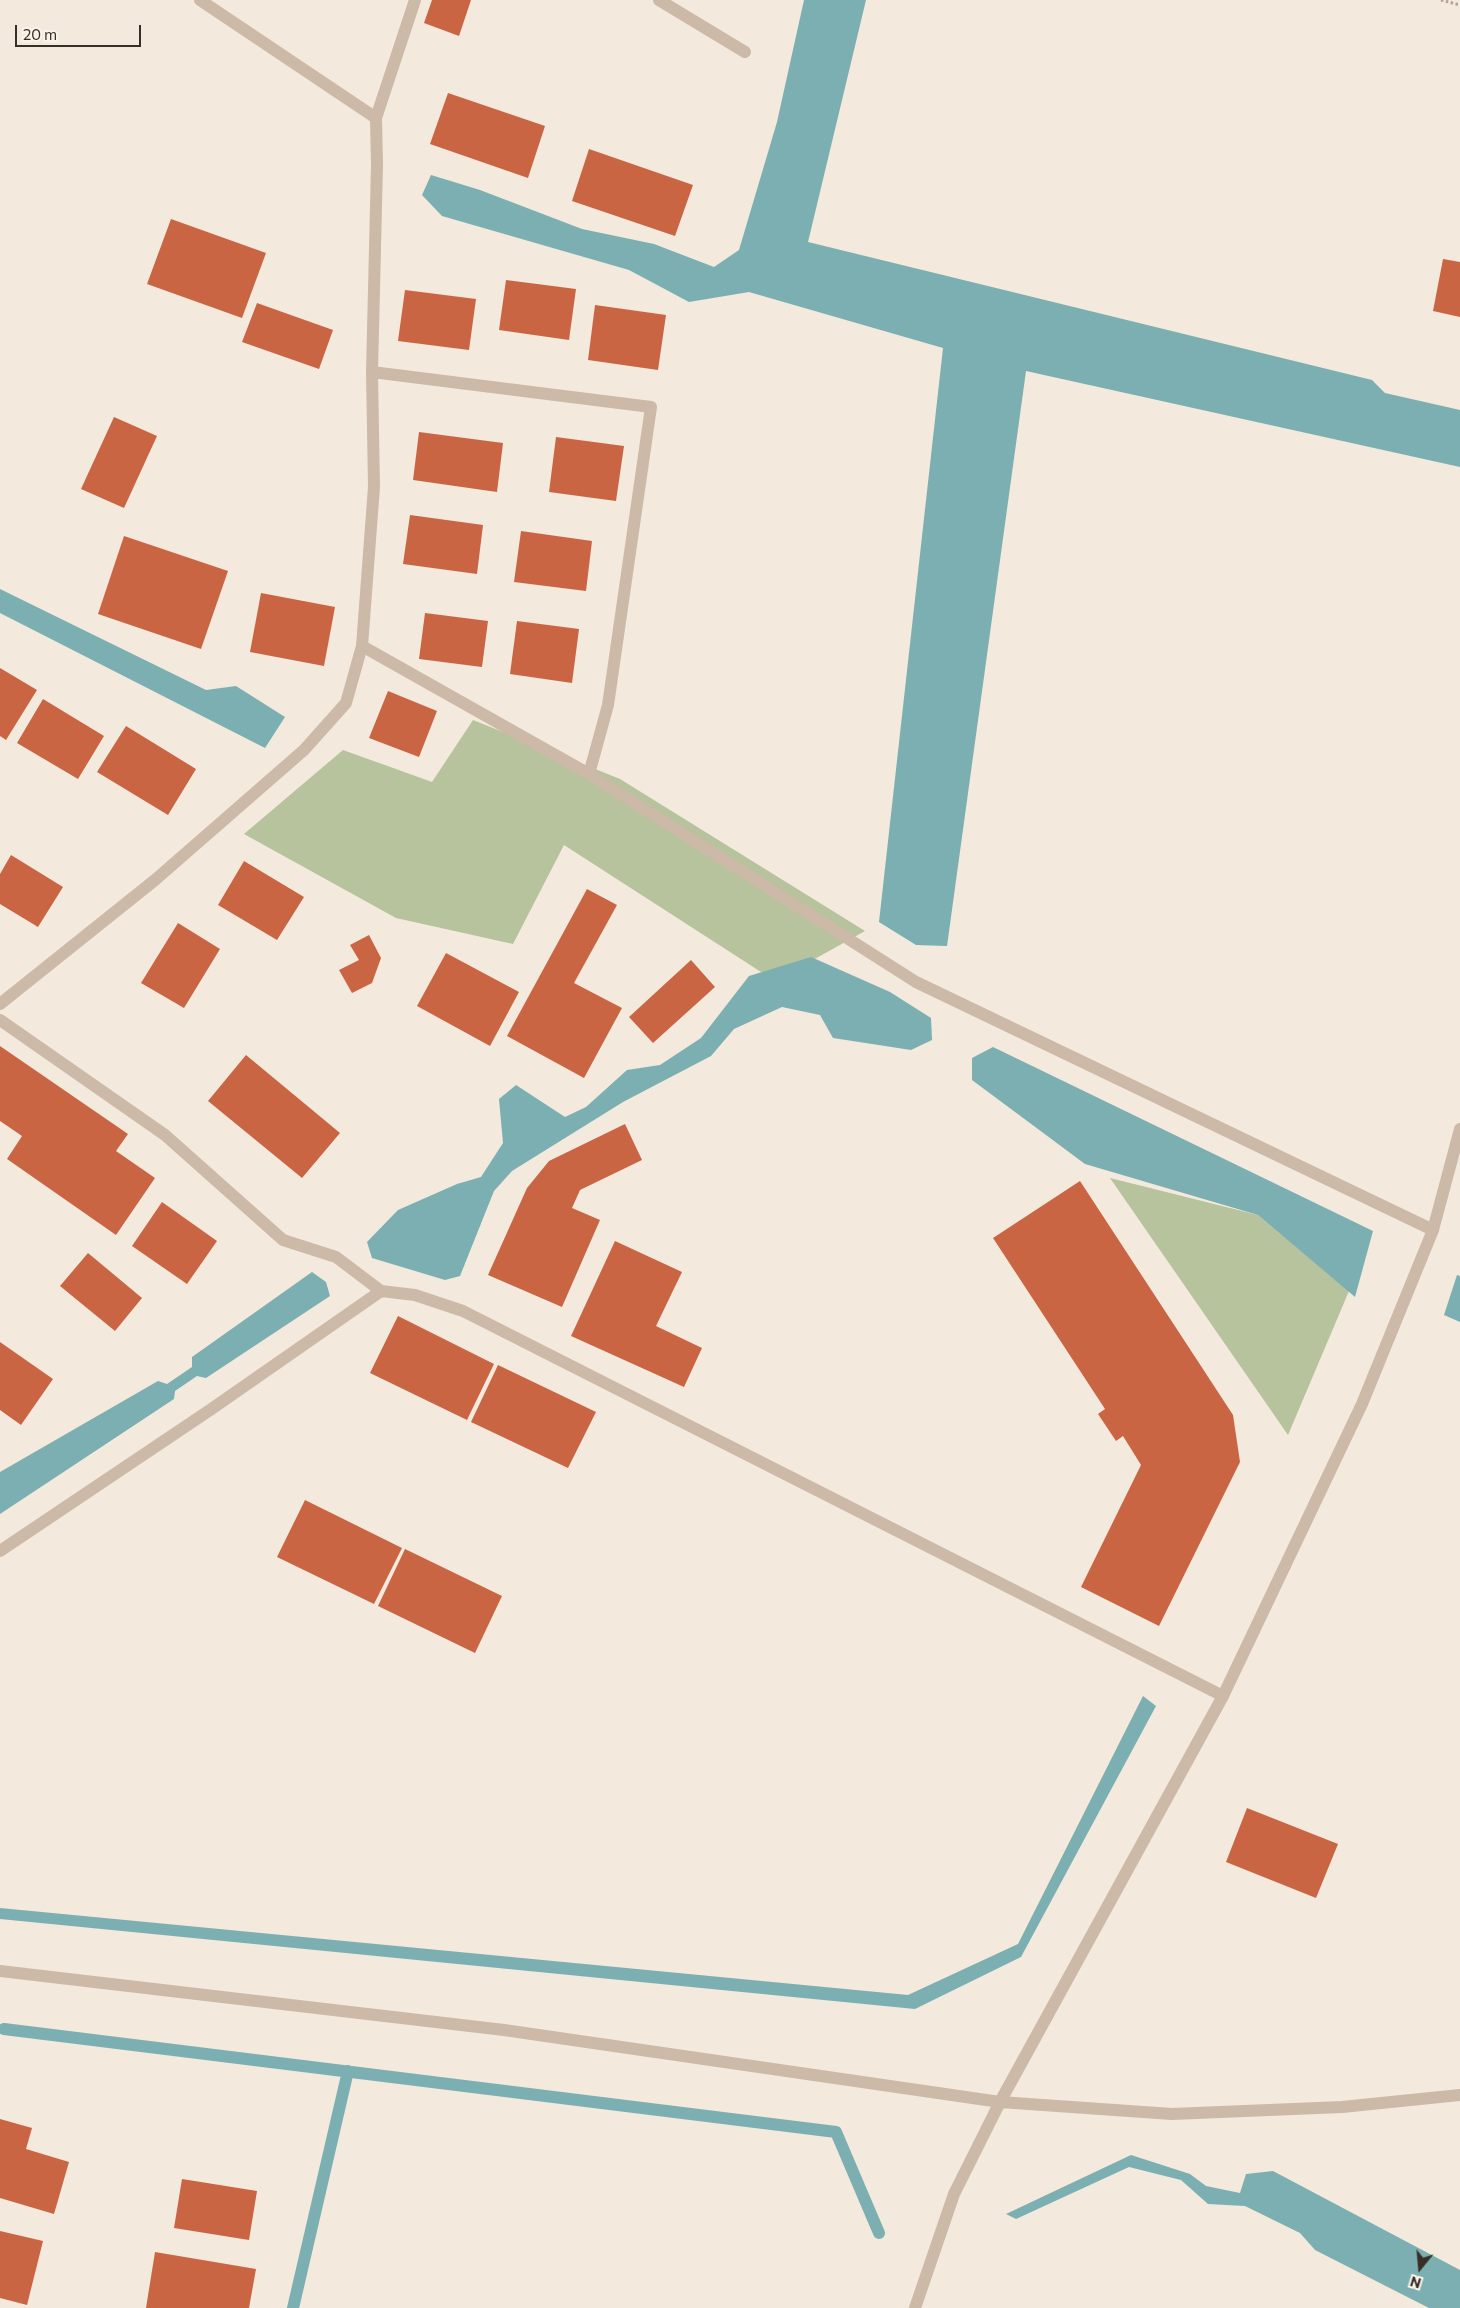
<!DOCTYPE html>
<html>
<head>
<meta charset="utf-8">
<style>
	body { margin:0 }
	#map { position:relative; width:1460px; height:2308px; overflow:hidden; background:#f3e9dd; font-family:Commissioner,sans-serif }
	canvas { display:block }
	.north { position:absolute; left:1395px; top:2243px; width:50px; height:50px; -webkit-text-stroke:4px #faf3e9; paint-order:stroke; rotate:197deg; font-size:14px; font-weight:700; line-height:20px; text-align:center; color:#382e28 }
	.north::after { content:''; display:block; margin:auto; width:18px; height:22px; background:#382e28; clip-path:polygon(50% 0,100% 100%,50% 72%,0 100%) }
	.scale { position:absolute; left:15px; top:25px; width:126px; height:22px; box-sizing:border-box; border:2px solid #382e28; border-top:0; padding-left:6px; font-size:15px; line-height:18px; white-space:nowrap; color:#382e28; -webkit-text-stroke:4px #faf3e9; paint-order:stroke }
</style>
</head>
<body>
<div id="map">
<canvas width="1460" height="2308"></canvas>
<div class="north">N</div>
<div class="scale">20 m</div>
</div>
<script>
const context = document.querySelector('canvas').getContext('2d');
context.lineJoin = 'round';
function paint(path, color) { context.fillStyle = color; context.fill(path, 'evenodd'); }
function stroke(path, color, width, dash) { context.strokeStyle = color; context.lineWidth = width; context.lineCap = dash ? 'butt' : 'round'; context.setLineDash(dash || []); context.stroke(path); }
paint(new Path2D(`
	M 473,720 L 620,779 L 865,931 L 775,981 L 564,845 L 513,944 L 396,918 L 244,834 L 343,750 L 432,782 Z
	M 1110,1178 L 1258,1215 L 1349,1291 L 1288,1435 Z`), '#b6c39c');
paint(new Path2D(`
	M 804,0 L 866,0 L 808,242 L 1372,380 L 1385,393 L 1460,410 L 1460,467 L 1026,371 L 947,946 L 916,945 L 879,922 L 943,348 L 749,292 L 689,302 L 629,270 L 442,216 L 422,195 L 431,175 L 480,190 L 582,229 L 654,244 L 714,267 L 739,250 L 777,122 Z
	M 0,589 L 206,690 L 236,686 L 285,717 L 265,748 L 0,613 Z
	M 811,957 L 890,992 L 931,1018 L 932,1040 L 911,1050 L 833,1038 L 820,1015 L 782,1007 L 734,1029 L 711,1056 L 623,1102 L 512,1171 L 494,1191 L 460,1276 L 445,1280 L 372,1258 L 367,1242 L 398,1210 L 457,1184 L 481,1177 L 503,1143 L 499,1099 L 516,1085 L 565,1117 L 586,1107 L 627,1070 L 660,1065 L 701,1038 L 749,976 Z
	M 993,1047 L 1373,1231 L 1355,1297 L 1258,1215 L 1085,1164 L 972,1080 L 972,1058 Z
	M 312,1272 L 326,1282 L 330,1296 L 206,1378 L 197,1376 L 175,1391 L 174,1399 L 0,1514 L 0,1472 L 158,1381 L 167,1384 L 192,1367 L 192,1357 Z
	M 1457,1275 L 1460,1276 L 1460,1322 L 1444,1315 Z
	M 1143,1696 L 1156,1706 L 1021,1957 L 915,2009 L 0,1919 L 0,1908 L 908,1995 L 1018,1944 Z
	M 1131,2155 L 1190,2174 L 1206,2186 L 1240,2193 L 1246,2174 L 1273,2171 L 1460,2270 L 1460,2308 L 1429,2308 L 1315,2250 L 1300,2233 L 1245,2206 L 1208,2204 L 1181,2180 L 1129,2167 L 1016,2219 L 1006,2214 Z`), '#7bafb1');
stroke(new Path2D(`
	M 4,2029 L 836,2132 L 879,2233
	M 293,2308 L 348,2071`), '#7bafb1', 12);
paint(new Path2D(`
	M 432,0 L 471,0 L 459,36 L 424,23 Z
	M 448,93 L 545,126 L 528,178 L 430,144 Z
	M 589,149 L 693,185 L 675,236 L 572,201 Z
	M 171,219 L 266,253 L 242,318 L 147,284 Z
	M 1443,259 L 1460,262 L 1460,317 L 1433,311 Z
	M 506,280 L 576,289 L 569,340 L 499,330 Z
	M 405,290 L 476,299 L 469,350 L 398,341 Z
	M 257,303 L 333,330 L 319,369 L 242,342 Z
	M 595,305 L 666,315 L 658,370 L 588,360 Z
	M 114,417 L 157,436 L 124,508 L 81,489 Z
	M 419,432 L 503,443 L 497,492 L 413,480 Z
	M 556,437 L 624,446 L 616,501 L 549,492 Z
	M 410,515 L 483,525 L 477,574 L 403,564 Z
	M 521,531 L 592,541 L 586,591 L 514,582 Z
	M 124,536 L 228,571 L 201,649 L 98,614 Z
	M 261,593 L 335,607 L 324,666 L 250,652 Z
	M 425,613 L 488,621 L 482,667 L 419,659 Z
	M 517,621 L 579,629 L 572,683 L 510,674 Z
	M 0,668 L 37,690 L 6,740 L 0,736 Z
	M 388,691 L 437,711 L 419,757 L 369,738 Z
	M 43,699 L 104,736 L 78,779 L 17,743 Z
	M 126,726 L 196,769 L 168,815 L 97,772 Z
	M 11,855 L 63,887 L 38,927 L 0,904 L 0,874 Z
	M 244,861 L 304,897 L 277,940 L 218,905 Z
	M 587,889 L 617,905 L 574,983 L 622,1008 L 584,1078 L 507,1036 Z
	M 178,923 L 220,949 L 184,1008 L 141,983 Z
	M 369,935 L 381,958 L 372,983 L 352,993 L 339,970 L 359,960 L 350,945 Z
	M 446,953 L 519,992 L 490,1046 L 417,1006 Z
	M 691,960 L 715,987 L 653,1043 L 629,1017 Z
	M 0,1046 L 128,1134 L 116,1151 L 155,1178 L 116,1235 L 7,1159 L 22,1136 L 0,1121 Z
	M 246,1055 L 340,1133 L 302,1178 L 208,1101 Z
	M 625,1124 L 642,1160 L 580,1190 L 572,1208 L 600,1220 L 562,1307 L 488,1275 L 527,1188 L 549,1161 Z
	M 1080,1181 L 1233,1415 L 1240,1462 L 1159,1626 L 1081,1587 L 1141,1465 L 1123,1436 L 1116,1441 L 1098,1414 L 1105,1409 L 993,1238 Z
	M 162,1202 L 217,1241 L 187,1284 L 132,1246 Z
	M 615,1241 L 682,1272 L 656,1326 L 702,1348 L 684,1387 L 571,1336 Z
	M 88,1253 L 142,1298 L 115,1331 L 60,1286 Z
	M 398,1316 L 494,1364 L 467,1420 L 370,1373 Z
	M 0,1342 L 53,1379 L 21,1425 L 0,1410 Z
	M 498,1365 L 596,1412 L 568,1468 L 471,1422 Z
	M 305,1500 L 402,1548 L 374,1604 L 277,1557 Z
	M 405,1549 L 502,1596 L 475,1653 L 378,1606 Z
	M 1247,1808 L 1338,1844 L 1316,1898 L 1226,1862 Z
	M 0,2119 L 32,2128 L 26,2149 L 69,2162 L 54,2214 L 0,2198 Z
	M 182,2179 L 257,2191 L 249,2240 L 174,2228 Z
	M 0,2231 L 43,2241 L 27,2305 L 0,2298 Z
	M 155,2252 L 256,2269 L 249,2308 L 146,2308 Z`), '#ca6544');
stroke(new Path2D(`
	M 1441,0 L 1460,5`), '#b8a392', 3, [2.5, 2.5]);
stroke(new Path2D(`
	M 200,0 L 376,118
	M 659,0 L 745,52
	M 372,372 L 651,407 L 608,705 L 589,774
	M 362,646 L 589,774 L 916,982 L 1433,1230
	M 0,1004 L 155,880 L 304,750 L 346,703 L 362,646 L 374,487 L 372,372 L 377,165 L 376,118 L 415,0
	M 0,1020 L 165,1135 L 283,1240 L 336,1257 L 381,1291 L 415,1295 L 463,1311 L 1223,1696
	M 0,1551 L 210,1410 L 381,1291`), '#ccb9a8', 12);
stroke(new Path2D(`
	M 0,1971 L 504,2030 L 1000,2102 L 1172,2114 L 1342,2107 L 1460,2095
	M 915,2308 L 954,2194 L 1000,2102 L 1223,1696 L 1362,1404 L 1433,1230 L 1460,1129`), '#ccb9a8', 12);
</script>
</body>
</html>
